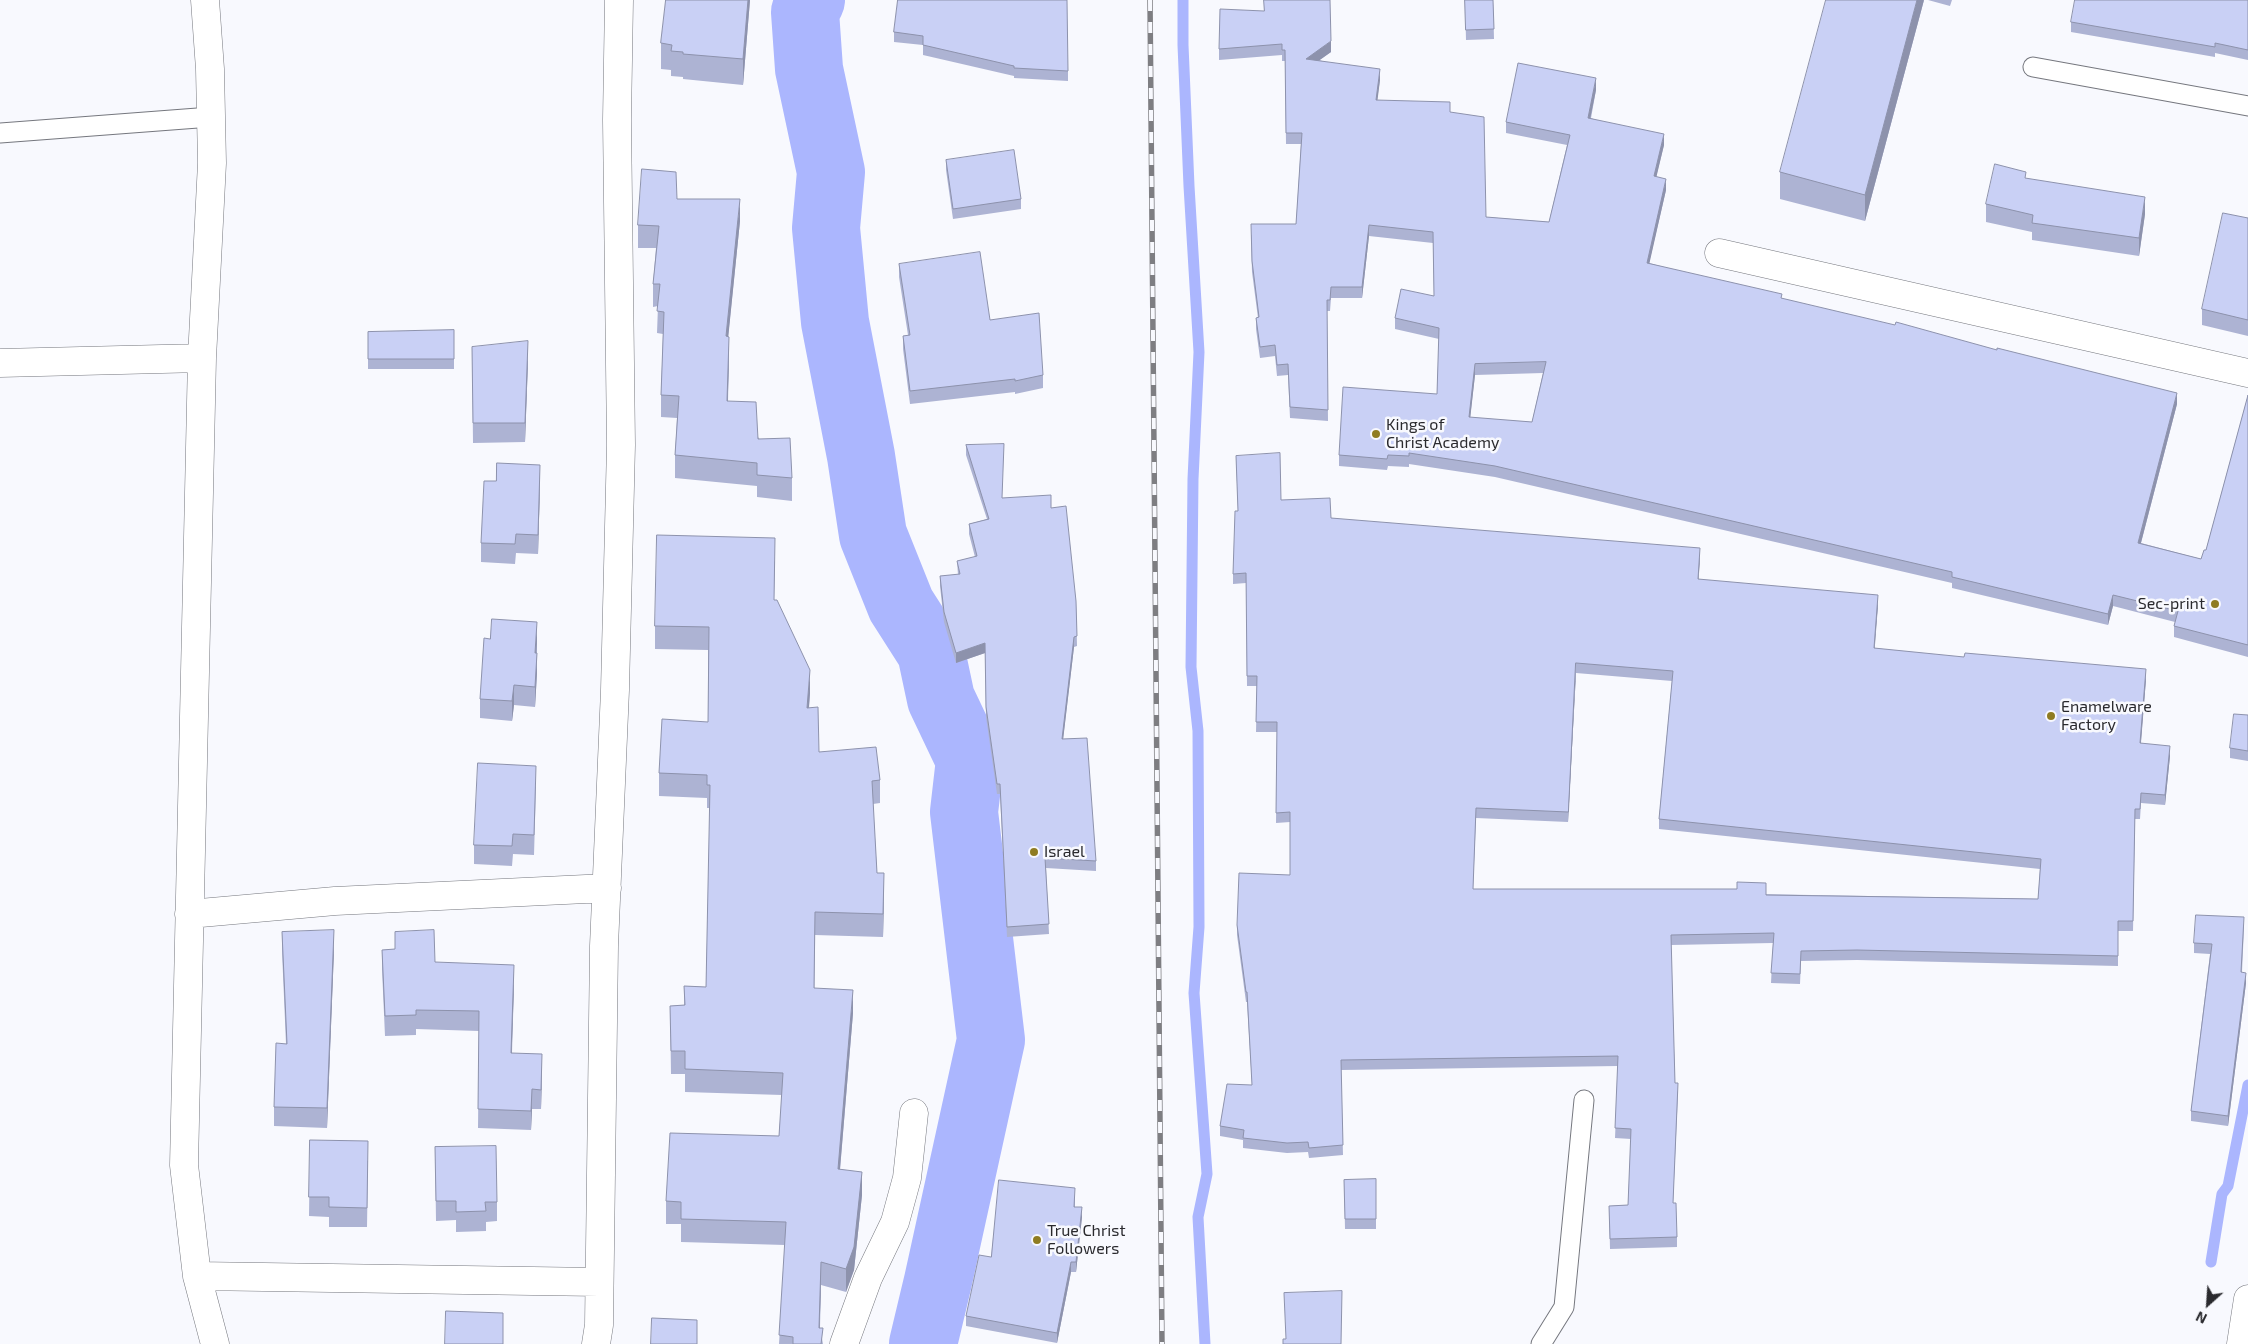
<!DOCTYPE html>
<html>
<head>
<meta charset="utf-8">
<style>
	body { margin:0 }
	#map { position:relative; width:2248px; height:1344px; overflow:hidden; background:#f8f9fe; font-family:"Exo 2",sans-serif }
	canvas { display:block }
	.north { position:absolute; left:2183px; top:1279px; width:50px; height:50px; -webkit-text-stroke:4px #f8f9fe; paint-order:stroke; rotate:206deg; font-size:14px; font-weight:700; line-height:20px; text-align:center; color:#2a2a2e }
	.north::after { content:''; display:block; margin:auto; width:18px; height:22px; background:#2a2a2e; clip-path:polygon(50% 0,100% 100%,50% 72%,0 100%) }
</style>
</head>
<body>
<div id="map">
<canvas width="2248" height="1344"></canvas>
<div class="north">N</div>
</div>
<script>
const context = document.querySelector('canvas').getContext('2d');
context.lineJoin = 'round';
function stroke(path, color, width, dash) { context.strokeStyle = color; context.lineWidth = width; context.lineCap = dash ? 'butt' : 'round'; context.setLineDash(dash || []); context.stroke(path); }
function paint(path, color) { context.fillStyle = color; context.fill(path, 'evenodd'); }
function write(font, color, halo, rows, align = 'center') {
  context.font = font + ' "Exo 2",sans-serif'; context.lineWidth = 5; context.setLineDash([]); context.textBaseline = 'middle'; context.strokeStyle = halo; context.fillStyle = color; for (const [text, x, y, turn = 0] of rows) {
    context.save(); context.translate(x, y); context.rotate((+turn || 0) * Math.PI / 180); context.textAlign = isNaN(turn) ? turn : align; if (halo) context.strokeText(text, 0, 0); context.fillText(text, 0, 0); context.restore();
  }
}
stroke(new Path2D(`
	M 1183,0 L 1183,45 L 1189,186 L 1199,352 L 1193,479 L 1191,667 L 1198,731 L 1199,927 L 1194,993 L 1207,1174 L 1198,1217 L 1205,1344
	M 2211,1262 L 2222,1194 L 2228,1186 L 2248,1085`), '#abb6fe', 11);
stroke(new Path2D(`
	M 811,0 L 805,12 L 809,69 L 831,172 L 826,228 L 835,322 L 861,456 L 873,535 L 901,605 L 931,652 L 941,699 L 970,760 L 964,812 L 991,1040 L 938,1281 L 923,1344`), '#abb6fe', 68);
const service = new Path2D(`
	M 2033,67 L 2248,106
	M 0,133 L 211,117
	M 1541,1344 L 1564,1307 L 1584,1100`);
const minor = new Path2D(`
	M 205,0 L 210,69 L 212,163 L 202,358 L 184,1165 L 197,1276 L 215,1344
	M 1719,253 L 2248,373
	M 0,363 L 202,358
	M 189,914 L 335,901 L 607,888
	M 197,1276 L 599,1282
	M 596,1344 L 599,1325 L 604,946 L 615,690 L 621,445 L 617,120 L 619,0
	M 844,1344 L 868,1278 L 895,1222 L 907,1178 L 914,1113
	M 2241,1344 L 2248,1299`);
stroke(service, '#75777e', 21);
stroke(minor, '#75777e', 29);
stroke(service, '#fff', 19);
stroke(minor, '#fff', 28);
const rail = new Path2D(`
	M 1150,0 L 1162,1344`);
stroke(rail, '#7e7e82', 5.5);
stroke(rail, '#f8f9fe', 4, [11]);
paint(new Path2D(`
	M 666,0 L 750,0 L 743,85 L 683,79 L 683,77 L 671,76 L 671,70 L 661,69 L 661,43 Z
	M 898,0 L 1068,71 L 1068,81 L 1014,78 L 1014,76 L 923,55 L 923,45 L 894,42 L 894,32 Z
	M 1465,0 L 1493,0 L 1494,39 L 1466,40 Z
	M 1924,0 L 1865,221 L 1780,199 L 1780,172 Z
	M 1928,0 L 1952,0 L 1950,6 Z
	M 2248,0 L 2248,60 L 2215,53 L 2215,57 L 2071,32 L 2071,22 Z
	M 1264,11 L 1331,52 L 1319,60 L 1380,80 L 1377,100 L 1450,112 L 1486,217 L 1549,222 L 1567,145 L 1506,133 L 1506,122 L 1596,90 L 1591,118 L 1664,145 L 1656,177 L 1666,190 L 1649,263 L 2177,404 L 2141,543 L 2201,559 L 2206,550 L 2248,395 L 2248,657 L 2174,637 L 2174,626 L 2175,622 L 2113,606 L 2108,625 L 1952,588 L 1952,583 L 1495,477 L 1409,464 L 1409,467 L 1388,466 L 1387,470 L 1339,466 L 1339,455 L 1437,394 L 1439,339 L 1395,329 L 1395,318 L 1434,296 L 1433,243 L 1369,236 L 1362,298 L 1331,298 L 1330,311 L 1327,311 L 1328,421 L 1290,418 L 1288,375 L 1277,376 L 1275,356 L 1260,358 L 1256,329 L 1256,318 L 1258,318 L 1252,272 L 1251,235 L 1296,224 L 1301,144 L 1286,144 L 1285,61 L 1282,61 L 1282,55 L 1219,60 L 1219,49 ZM 1543,373 L 1532,422 L 1470,418 L 1475,375 Z
	M 946,160 L 1021,199 L 1021,209 L 953,219 L 946,170 Z
	M 2026,179 L 2145,214 L 2139,256 L 2032,240 L 2032,232 L 1986,222 L 1986,204 Z
	M 677,199 L 740,221 L 728,337 L 729,359 L 728,401 L 792,478 L 792,501 L 757,497 L 757,486 L 675,478 L 675,455 L 677,418 L 661,417 L 661,395 L 663,334 L 657,333 L 658,306 L 653,307 L 653,284 L 656,248 L 638,248 L 638,225 Z
	M 2248,218 L 2248,336 L 2202,325 L 2202,309 Z
	M 899,264 L 990,320 L 1043,375 L 1043,388 L 1015,394 L 1015,392 L 910,404 L 903,349 L 903,336 L 908,335 L 899,277 Z
	M 454,330 L 454,369 L 368,369 L 368,332 Z
	M 472,347 L 528,361 L 525,442 L 473,443 Z
	M 966,445 L 1002,498 L 1051,508 L 1076,601 L 1077,646 L 1074,647 L 1063,739 L 1096,861 L 1096,871 L 1046,868 L 1049,934 L 1007,937 L 1000,794 L 997,794 L 986,717 L 985,653 L 956,663 L 944,622 L 940,586 L 940,576 L 958,575 L 957,561 L 975,557 L 969,534 L 969,524 L 987,519 L 966,455 Z
	M 1236,456 L 1281,500 L 1331,518 L 1700,558 L 1698,579 L 1878,605 L 1874,648 L 2146,679 L 2141,743 L 2170,756 L 2165,805 L 2141,803 L 2140,819 L 2135,819 L 2133,931 L 2118,931 L 2118,966 L 1857,960 L 1801,961 L 1800,984 L 1771,983 L 1773,943 L 1671,945 L 1675,1083 L 1678,1093 L 1673,1203 L 1677,1237 L 1677,1247 L 1610,1249 L 1609,1206 L 1628,1205 L 1631,1139 L 1615,1138 L 1618,1066 L 1341,1070 L 1343,1155 L 1309,1158 L 1308,1152 L 1287,1153 L 1243,1148 L 1243,1140 L 1220,1136 L 1220,1126 L 1252,1085 L 1247,1002 L 1246,1002 L 1237,935 L 1237,925 L 1290,875 L 1290,822 L 1276,823 L 1277,732 L 1256,732 L 1257,686 L 1247,686 L 1246,583 L 1233,584 L 1233,574 L 1238,511 ZM 1576,673 L 1672,681 L 1659,819 L 1659,829 L 2040,869 L 2038,899 L 1473,889 L 1476,818 L 1568,822 Z
	M 540,485 L 538,554 L 516,553 L 515,564 L 481,562 L 481,543 Z
	M 775,561 L 774,600 L 810,693 L 809,708 L 819,752 L 880,780 L 880,803 L 873,804 L 877,873 L 884,896 L 883,937 L 815,935 L 814,988 L 853,1013 L 840,1170 L 862,1195 L 854,1270 L 846,1292 L 821,1285 L 820,1328 L 823,1344 L 779,1344 L 785,1245 L 681,1242 L 681,1224 L 666,1224 L 666,1201 L 779,1136 L 782,1095 L 685,1092 L 685,1074 L 671,1074 L 670,1006 L 684,1005 L 684,986 L 706,987 L 710,808 L 707,808 L 707,798 L 659,796 L 659,773 L 708,722 L 708,650 L 655,649 L 655,626 Z
	M 537,642 L 537,673 L 535,707 L 514,705 L 512,721 L 480,718 L 480,699 Z
	M 2248,715 L 2248,761 L 2230,758 L 2230,748 Z
	M 536,786 L 534,855 L 513,854 L 512,866 L 474,864 L 474,845 Z
	M 2244,927 L 2242,972 L 2246,983 L 2228,1126 L 2191,1121 L 2191,1111 L 2210,954 L 2194,953 L 2194,943 Z
	M 282,932 L 334,950 L 327,1128 L 274,1126 L 274,1107 L 286,1044 L 282,951 Z
	M 395,932 L 435,962 L 514,985 L 512,1053 L 542,1073 L 541,1109 L 532,1109 L 531,1130 L 478,1128 L 479,1031 L 416,1029 L 416,1035 L 385,1036 L 382,969 L 382,950 L 395,949 Z
	M 310,1140 L 368,1161 L 367,1227 L 329,1227 L 329,1217 L 309,1216 Z
	M 435,1147 L 497,1202 L 497,1221 L 486,1222 L 486,1231 L 456,1232 L 456,1220 L 436,1221 Z
	M 1376,1179 L 1376,1229 L 1345,1229 L 1344,1180 Z
	M 1075,1198 L 1075,1207 L 1082,1217 L 1076,1272 L 1071,1272 L 1057,1343 L 966,1326 L 966,1316 L 991,1257 Z`), '#adb3d3');
paint(new Path2D(`
	M 748,0 L 750,0 L 743,85 L 743,59 Z
	M 1917,0 L 1924,0 L 1865,221 L 1865,195 Z
	M 1331,41 L 1331,52 L 1306,70 L 1306,59 Z
	M 1380,69 L 1380,80 L 1376,112 L 1376,100 Z
	M 1596,78 L 1596,90 L 1588,129 L 1588,118 Z
	M 1664,134 L 1664,145 L 1654,187 L 1654,176 Z
	M 1666,179 L 1666,190 L 1647,274 L 1647,263 Z
	M 2145,197 L 2145,214 L 2139,256 L 2139,238 Z
	M 740,199 L 740,221 L 726,359 L 726,336 Z
	M 1369,225 L 1369,236 L 1362,298 L 1362,287 Z
	M 729,337 L 729,359 L 727,424 L 727,401 Z
	M 528,341 L 528,361 L 525,442 L 525,423 Z
	M 1475,364 L 1475,375 L 1469,429 L 1469,417 Z
	M 2177,393 L 2177,404 L 2138,554 L 2138,543 Z
	M 540,465 L 540,485 L 538,554 L 538,535 Z
	M 1700,548 L 1700,558 L 1698,589 L 1698,579 Z
	M 1878,595 L 1878,605 L 1874,658 L 1874,648 Z
	M 2113,595 L 2113,606 L 2108,625 L 2108,614 Z
	M 537,622 L 537,642 L 535,673 L 535,653 Z
	M 1074,637 L 1074,647 L 1062,749 L 1062,739 Z
	M 985,643 L 985,653 L 956,663 L 956,653 Z
	M 537,653 L 537,673 L 535,707 L 535,687 Z
	M 1576,663 L 1576,673 L 1568,822 L 1568,812 Z
	M 2146,669 L 2146,679 L 2140,753 L 2140,743 Z
	M 810,670 L 810,693 L 807,730 L 807,708 Z
	M 514,685 L 514,705 L 512,721 L 512,701 Z
	M 2170,746 L 2170,756 L 2165,805 L 2165,795 Z
	M 884,873 L 884,896 L 883,937 L 883,914 Z
	M 815,912 L 815,935 L 814,1010 L 814,988 Z
	M 334,930 L 334,950 L 327,1128 L 327,1108 Z
	M 514,965 L 514,985 L 511,1072 L 511,1053 Z
	M 2246,973 L 2246,983 L 2228,1126 L 2228,1116 Z
	M 853,990 L 853,1013 L 838,1192 L 838,1169 Z
	M 542,1054 L 542,1073 L 541,1109 L 541,1090 Z
	M 532,1089 L 532,1109 L 531,1130 L 531,1111 Z
	M 862,1172 L 862,1195 L 854,1270 L 846,1292 L 846,1269 Z
	M 1082,1207 L 1082,1217 L 1076,1272 L 1076,1262 Z
	M 821,1262 L 821,1285 L 819,1344 L 819,1328 Z
	M 1071,1262 L 1071,1272 L 1057,1343 L 1057,1333 Z`), '#8d92ac');
const building = new Path2D(`
	M 666,0 L 748,0 L 743,59 L 683,54 L 683,52 L 671,51 L 672,45 L 661,43 Z
	M 898,0 L 1067,0 L 1068,71 L 1014,68 L 1014,66 L 923,45 L 923,36 L 894,32 Z
	M 1264,0 L 1330,0 L 1331,41 L 1306,59 L 1380,69 L 1376,100 L 1450,102 L 1450,112 L 1484,117 L 1486,217 L 1549,222 L 1570,135 L 1506,122 L 1518,63 L 1596,78 L 1588,118 L 1664,134 L 1654,176 L 1666,179 L 1647,263 L 1782,294 L 1781,298 L 1895,325 L 1896,322 L 1997,350 L 1997,348 L 2177,393 L 2138,543 L 2201,559 L 2204,550 L 2206,550 L 2248,395 L 2248,645 L 2174,626 L 2178,611 L 2113,595 L 2108,614 L 1952,577 L 1952,572 L 1495,466 L 1409,453 L 1409,456 L 1388,455 L 1387,459 L 1339,455 L 1343,387 L 1437,394 L 1439,328 L 1395,318 L 1401,289 L 1434,296 L 1433,232 L 1369,225 L 1362,287 L 1331,287 L 1330,300 L 1327,300 L 1328,410 L 1290,407 L 1288,364 L 1277,365 L 1275,345 L 1260,347 L 1256,318 L 1259,317 L 1252,261 L 1251,224 L 1296,224 L 1302,133 L 1286,133 L 1285,50 L 1282,50 L 1282,44 L 1219,49 L 1220,9 L 1264,11 ZM 1546,362 L 1532,422 L 1469,417 L 1475,364 Z
	M 1465,0 L 1493,0 L 1494,29 L 1466,30 Z
	M 1826,0 L 1917,0 L 1865,195 L 1780,172 Z
	M 2075,0 L 2248,0 L 2248,50 L 2215,43 L 2215,47 L 2071,22 Z
	M 1014,150 L 1021,199 L 953,209 L 946,160 Z
	M 1995,164 L 2026,172 L 2025,178 L 2145,197 L 2139,238 L 2032,223 L 2033,215 L 1986,204 Z
	M 642,169 L 676,172 L 677,199 L 740,199 L 726,336 L 729,337 L 727,401 L 756,402 L 758,439 L 790,438 L 792,478 L 757,475 L 757,463 L 675,455 L 679,396 L 661,395 L 664,312 L 657,311 L 660,284 L 653,284 L 659,226 L 638,225 Z
	M 2223,213 L 2248,218 L 2248,320 L 2202,309 Z
	M 980,252 L 990,320 L 1039,313 L 1043,375 L 1015,381 L 1015,379 L 910,391 L 903,336 L 910,335 L 899,264 Z
	M 454,330 L 454,359 L 368,359 L 368,332 Z
	M 528,341 L 525,423 L 473,423 L 472,347 Z
	M 1004,444 L 1002,498 L 1051,495 L 1051,508 L 1066,506 L 1076,601 L 1077,636 L 1074,637 L 1062,739 L 1087,738 L 1096,861 L 1045,858 L 1049,924 L 1007,927 L 1000,784 L 997,784 L 986,707 L 985,643 L 956,653 L 944,612 L 940,576 L 960,574 L 957,561 L 977,556 L 969,524 L 989,519 L 966,445 Z
	M 1280,453 L 1281,500 L 1330,498 L 1331,518 L 1700,548 L 1698,579 L 1878,595 L 1874,648 L 1964,657 L 1965,653 L 2146,669 L 2140,743 L 2170,746 L 2165,795 L 2141,793 L 2140,809 L 2135,809 L 2133,921 L 2118,921 L 2118,956 L 1857,950 L 1801,951 L 1800,974 L 1771,973 L 1774,933 L 1671,935 L 1675,1083 L 1678,1083 L 1673,1203 L 1676,1203 L 1677,1237 L 1610,1239 L 1609,1206 L 1628,1205 L 1631,1129 L 1615,1128 L 1618,1056 L 1341,1060 L 1343,1145 L 1309,1148 L 1308,1142 L 1287,1143 L 1243,1138 L 1244,1130 L 1220,1126 L 1227,1084 L 1252,1085 L 1247,992 L 1246,992 L 1237,925 L 1239,873 L 1290,875 L 1290,812 L 1276,813 L 1277,722 L 1256,722 L 1257,676 L 1247,676 L 1246,573 L 1233,574 L 1235,511 L 1238,511 L 1236,456 ZM 1576,663 L 1673,671 L 1659,819 L 2041,859 L 2038,899 L 1766,895 L 1766,883 L 1737,882 L 1737,889 L 1473,889 L 1476,808 L 1568,812 Z
	M 497,463 L 540,465 L 538,535 L 516,534 L 515,544 L 481,543 L 484,481 L 496,481 Z
	M 657,535 L 775,538 L 774,600 L 777,600 L 810,670 L 807,708 L 818,707 L 819,752 L 876,747 L 880,780 L 872,781 L 877,873 L 884,873 L 883,914 L 815,912 L 814,988 L 853,990 L 838,1169 L 862,1172 L 854,1247 L 846,1269 L 821,1262 L 819,1328 L 823,1328 L 821,1344 L 793,1344 L 793,1337 L 779,1335 L 786,1222 L 681,1219 L 681,1202 L 666,1201 L 670,1133 L 779,1136 L 783,1073 L 685,1069 L 685,1051 L 671,1051 L 670,1006 L 685,1005 L 684,986 L 706,987 L 710,785 L 707,785 L 707,775 L 659,773 L 662,719 L 708,722 L 709,627 L 655,626 Z
	M 492,619 L 537,622 L 535,653 L 537,653 L 535,687 L 514,685 L 512,701 L 480,699 L 484,638 L 490,639 Z
	M 2234,714 L 2248,715 L 2248,751 L 2230,748 Z
	M 478,763 L 536,766 L 534,835 L 513,834 L 512,846 L 474,845 Z
	M 2196,915 L 2244,917 L 2241,972 L 2246,973 L 2228,1116 L 2191,1111 L 2212,944 L 2194,943 Z
	M 334,930 L 327,1108 L 274,1107 L 276,1043 L 287,1044 L 282,932 Z
	M 434,930 L 435,962 L 514,965 L 511,1053 L 542,1054 L 541,1090 L 532,1089 L 531,1111 L 478,1109 L 479,1011 L 416,1010 L 416,1015 L 385,1016 L 382,950 L 395,949 L 395,932 Z
	M 310,1140 L 368,1141 L 367,1208 L 329,1207 L 329,1197 L 309,1197 Z
	M 496,1146 L 497,1202 L 485,1202 L 486,1211 L 456,1212 L 456,1201 L 436,1201 L 435,1147 Z
	M 1376,1179 L 1376,1219 L 1345,1219 L 1344,1180 Z
	M 999,1180 L 1075,1188 L 1074,1207 L 1082,1207 L 1076,1262 L 1071,1262 L 1057,1333 L 966,1316 L 979,1255 L 991,1257 Z
	M 1342,1291 L 1341,1344 L 1283,1344 L 1283,1339 L 1286,1339 L 1284,1293 Z
	M 446,1311 L 503,1313 L 503,1344 L 445,1344 Z
	M 652,1318 L 697,1320 L 697,1344 L 651,1344 Z`);
paint(building, '#c9d0f5');
stroke(building, '#8d92ac', 1);
for (const [x, y, r, color] of [
	[1376,434,5,"#8f7c22"],
	[2215,604,5,"#8f7c22"],
	[2051,716,5,"#8f7c22"],
	[1034,852,5,"#8f7c22"],
	[1037,1240,5,"#8f7c22"]
]) { const dot = new Path2D(); dot.arc(x, y, r, 0, 2 * Math.PI); context.fillStyle = color; context.fill(dot); stroke(dot, '#f8f9fe', 2); }
write('16px', '#2a2a2e', '#f8f9fe', [
	["Kings of",1386,425],
	["Christ Academy",1386,443],
	["Sec-print",2205,604,"right"],
	["Enamelware",2061,707],
	["Factory",2061,725],
	["Israel",1044,852],
	["True Christ",1047,1231],
	["Followers",1047,1249]
], 'left');
</script>
</body>
</html>
